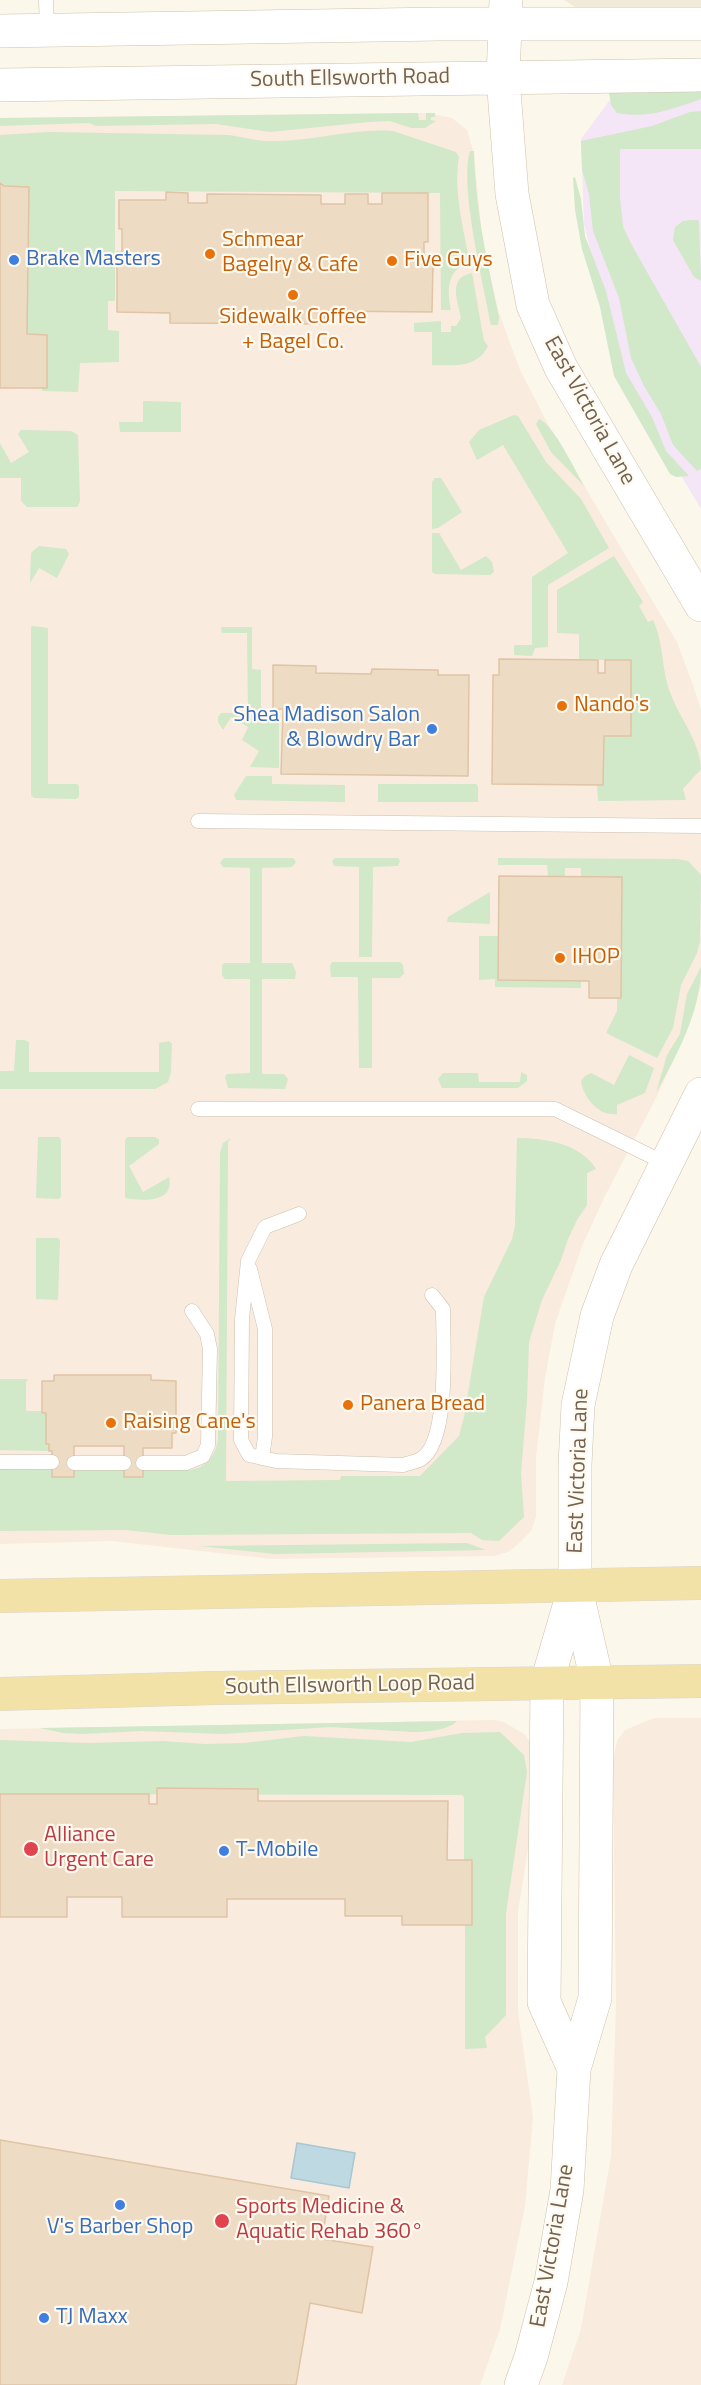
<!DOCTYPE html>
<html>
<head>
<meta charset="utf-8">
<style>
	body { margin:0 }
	canvas { display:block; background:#fbf7ea }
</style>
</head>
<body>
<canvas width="701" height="2385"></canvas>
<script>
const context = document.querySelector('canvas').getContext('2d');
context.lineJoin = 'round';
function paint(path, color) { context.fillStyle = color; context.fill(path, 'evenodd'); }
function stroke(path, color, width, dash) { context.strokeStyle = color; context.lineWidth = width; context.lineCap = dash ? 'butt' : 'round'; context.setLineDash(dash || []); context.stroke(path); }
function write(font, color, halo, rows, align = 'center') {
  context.font = font + ' "Titillium Web",sans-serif'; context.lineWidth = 4.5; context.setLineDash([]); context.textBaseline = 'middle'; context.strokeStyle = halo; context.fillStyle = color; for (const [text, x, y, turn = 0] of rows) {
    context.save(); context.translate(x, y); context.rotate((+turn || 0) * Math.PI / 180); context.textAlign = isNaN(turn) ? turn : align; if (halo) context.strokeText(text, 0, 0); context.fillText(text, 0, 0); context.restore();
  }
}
paint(new Path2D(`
	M 564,0 L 701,0 L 701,13 L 583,12 Z`), '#f2ead9');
paint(new Path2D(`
	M 428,113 L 452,118 L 467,130 L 474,154 L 482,237 L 498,310 L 520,370 L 551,430 L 677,642 L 694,688 L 701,710 L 701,985 L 685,1034 L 657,1096 L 604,1198 L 582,1246 L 555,1324 L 545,1378 L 536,1458 L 536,1517 L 531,1531 L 517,1545 L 508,1552 L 494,1556 L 272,1559 L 112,1541 L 0,1544 L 0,118 Z
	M 654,1718 L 701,1718 L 701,2385 L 562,2385 L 581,2329 L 611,2156 L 616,2004 L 613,1761 L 617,1741 L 625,1730 Z
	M 493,1720 L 504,1722 L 524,1734 L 534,1747 L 539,1782 L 518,1911 L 518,2012 L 533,2117 L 525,2206 L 500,2329 L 480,2385 L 0,2385 L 0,1729 Z`), '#faebdf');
paint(new Path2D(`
	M 612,97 L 701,98 L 701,509 L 621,375 L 584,224 L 581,139 Z`), '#f4e6f7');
paint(new Path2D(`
	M 701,91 L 701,99 C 673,109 647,119 617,113 L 611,105 L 609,93 Z
	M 701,111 L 701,149 L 620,149 L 620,197 L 623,227 L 634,249 L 701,367 L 701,469 L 697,471 L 673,445 L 661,414 L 644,386 L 631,358 L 619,298 L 593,231 L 589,194 L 582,170 L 581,141 L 652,126 L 690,112 Z
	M 418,113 L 419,120 L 426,120 L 426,113 L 435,113 L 435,117 L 431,117 L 431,120 L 436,121 L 425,128 L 411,128 L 390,121 L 369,122 L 270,132 L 216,124 L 96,126 L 89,123 L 0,126 L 0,118 Z
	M 393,131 L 456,152 L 459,157 C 453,192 464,230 470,264 C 446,268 447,291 451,310 L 441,310 L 440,193 L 115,191 L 115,301 L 108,301 L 108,330 L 119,331 L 119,362 L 80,363 L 78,392 L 42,391 L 42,388 L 47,388 L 47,335 L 27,334 L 29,187 L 4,186 L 0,183 L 0,135 L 49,132 L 228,135 C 244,137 259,142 275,141 C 316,141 352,128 393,131 Z
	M 470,151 L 474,151 L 474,154 C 476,213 487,260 499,317 L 498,325 L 491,325 C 484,286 459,186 470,151 Z
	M 575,177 L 581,199 L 585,236 L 606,291 L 626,373 L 652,417 L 666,451 L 689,476 L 676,477 L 670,474 L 614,376 L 600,307 L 582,249 L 575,210 L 573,178 Z
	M 690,220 L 698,220 L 699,223 L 701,281 L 694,277 L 673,240 L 675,227 L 683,221 Z
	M 472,273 L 484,341 L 488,346 C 477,369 453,365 432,365 L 432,332 L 414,332 L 414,323 L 441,321 L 441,332 L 451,332 L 451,326 L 456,326 L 461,318 C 458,300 447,278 472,273 Z
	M 143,401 L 181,402 L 181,432 L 120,432 L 119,422 L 143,422 Z
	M 514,415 L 518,416 L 546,462 L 581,499 L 609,548 L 548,585 L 548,647 L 535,648 L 532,656 L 514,655 L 514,645 L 532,645 L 532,577 L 568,553 L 503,445 L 477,460 L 469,442 L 479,430 Z
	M 539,419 C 555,426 575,471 585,487 L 551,452 L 536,424 Z
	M 21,430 L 71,431 L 78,435 L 80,501 L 77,507 L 27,507 L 21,501 L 21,478 L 0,478 L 0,443 L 11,463 L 29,452 L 18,434 Z
	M 435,478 L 441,478 L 462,512 L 438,528 L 432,529 L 432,482 Z
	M 432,533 L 439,533 L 461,570 L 486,556 L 492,562 L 494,572 L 490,575 L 435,574 L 432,572 Z
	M 39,546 L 66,549 L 69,554 L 57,578 L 39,568 L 30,583 L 31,553 Z
	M 614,556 L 643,602 L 639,606 L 648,622 L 653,620 C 664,643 661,668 670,692 C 679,718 700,741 701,769 L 683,789 L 686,800 L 598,801 L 597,785 L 603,784 L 604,736 L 631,736 L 631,661 L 579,659 L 579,634 L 557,633 L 557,590 Z
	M 33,626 L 48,628 L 48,784 L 77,784 L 79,787 L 79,797 L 76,799 L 34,798 L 31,795 L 31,627 Z
	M 221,627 L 252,627 L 252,669 L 261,670 L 261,712 L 279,713 L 279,768 L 250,767 L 259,751 L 242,740 L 248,727 L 231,717 L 223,730 L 218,722 L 218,717 L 221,713 L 248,713 L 247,633 L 222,633 Z
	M 246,776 L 272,776 L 272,784 L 345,785 L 345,802 L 236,800 L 234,795 Z
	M 378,784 L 476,784 L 478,787 L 478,802 L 378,802 Z
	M 224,858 L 293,858 L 296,862 L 292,867 L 262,868 L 262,963 L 292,963 L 296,972 L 295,979 L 262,979 L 262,1074 L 284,1074 L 288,1079 L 285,1089 L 228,1088 L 225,1077 L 227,1074 L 250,1073 L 250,979 L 225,979 L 222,975 L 222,966 L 224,963 L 250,963 L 250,868 L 223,867 L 220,863 Z
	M 335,858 L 398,858 L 400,861 L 398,866 L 373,867 L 372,957 L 359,957 L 359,867 L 334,866 L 332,861 Z
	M 498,858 L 677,859 L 688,861 L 701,875 L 700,941 L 697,953 L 681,985 L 673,1028 L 657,1058 L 606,1033 L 617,1011 L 617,998 L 621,998 L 622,877 L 581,877 L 581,868 L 565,868 L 565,877 L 548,876 L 547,865 L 498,865 Z
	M 490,892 L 490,924 L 447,922 L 448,917 Z
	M 479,936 L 499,936 L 499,980 L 581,981 L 581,988 L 495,987 L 495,979 L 479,980 Z
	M 332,962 L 400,962 L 403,965 L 404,974 L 399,978 L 372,978 L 372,1068 L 359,1068 L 358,977 L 331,977 L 330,966 Z
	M 701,967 C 701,1011 677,1055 656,1093 L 667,1055 L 680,1034 L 687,994 Z
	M 16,1040 L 24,1040 L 29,1042 L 29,1072 L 159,1072 L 159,1043 L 169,1041 L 172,1044 L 171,1072 L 168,1082 L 155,1089 L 0,1089 L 0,1071 L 14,1071 Z
	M 629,1055 L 654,1068 L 645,1093 L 617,1105 L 617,1114 C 599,1117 583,1097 581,1081 L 585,1076 L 591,1073 L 614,1085 Z
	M 521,1072 L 527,1075 L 527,1081 L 518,1088 L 442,1088 L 438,1079 L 443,1073 L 478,1073 L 479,1082 L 520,1082 Z
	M 38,1137 L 59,1137 L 61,1140 L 61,1197 L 58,1199 L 36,1198 Z
	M 127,1137 L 155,1137 L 159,1140 L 159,1144 L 129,1166 L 143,1192 L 169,1177 C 175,1203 143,1201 125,1198 L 125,1140 Z
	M 231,1138 L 228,1142 L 226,1481 L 340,1480 L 341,1476 L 420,1476 L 459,1436 L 464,1417 L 484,1297 L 512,1239 L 515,1225 L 517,1138 C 544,1138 580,1143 596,1169 L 587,1173 L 587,1205 L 577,1220 L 568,1239 L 561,1260 L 542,1300 L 529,1342 L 527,1401 L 521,1473 L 524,1517 L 499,1541 L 482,1540 L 471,1533 L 171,1535 L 126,1530 L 0,1531 L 0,1469 L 188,1470 C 205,1469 216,1456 218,1439 L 220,1153 L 223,1143 Z
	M 36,1238 L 58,1238 L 60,1240 L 58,1300 L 36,1299 Z
	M 0,1379 L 28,1379 L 26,1382 L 26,1411 L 42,1411 L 42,1413 L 46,1413 L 46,1444 L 49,1444 L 49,1451 L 0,1450 Z
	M 467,1543 L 486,1550 L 275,1554 L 199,1546 Z
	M 457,1721 C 449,1730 426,1732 413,1732 L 331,1727 L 222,1734 L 142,1731 L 82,1734 L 63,1733 L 40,1728 Z
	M 500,1732 L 524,1755 L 527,1772 L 506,1913 L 506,2015 L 485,2037 L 487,2048 L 465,2049 L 465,1925 L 472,1925 L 472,1860 L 464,1860 L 464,1797 L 462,1795 L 0,1794 L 0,1740 L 88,1743 L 163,1741 L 205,1744 L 244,1743 L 304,1736 L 411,1742 L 462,1733 Z`), '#d1e8c9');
const water = new Path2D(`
	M 297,2143 L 355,2153 L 349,2188 L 291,2178 Z`);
paint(water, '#bfd9e3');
stroke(water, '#a7c7d4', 1.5);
const building = new Path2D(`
	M 0,183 L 4,186 L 29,187 L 27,334 L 47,335 L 47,388 L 0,388 Z
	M 166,192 L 188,193 L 188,203 L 207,203 L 207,194 L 321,195 L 321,204 L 345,204 L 345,194 L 368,194 L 368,204 L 382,204 L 382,193 L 428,193 L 428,242 L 424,242 L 424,263 L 433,264 L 432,312 L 324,311 L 324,324 L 170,323 L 170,313 L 117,312 L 117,252 L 122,252 L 122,229 L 119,229 L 119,200 L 166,200 Z
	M 499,659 L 598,660 L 598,673 L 605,673 L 605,660 L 631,660 L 631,736 L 604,736 L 603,785 L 492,784 L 493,675 L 499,675 Z
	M 273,665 L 316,666 L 316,673 L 371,674 L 372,669 L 438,670 L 438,675 L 469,675 L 468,776 L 281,774 L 283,709 L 273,709 Z
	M 499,876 L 622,877 L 621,998 L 589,998 L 589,981 L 498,980 Z
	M 54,1375 L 151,1375 L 151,1380 L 176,1381 L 176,1433 L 172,1433 L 172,1448 L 143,1448 L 143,1477 L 124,1477 L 124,1446 L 74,1446 L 74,1477 L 52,1477 L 52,1451 L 49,1451 L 49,1444 L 46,1444 L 46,1413 L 42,1413 L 42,1381 L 54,1381 Z
	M 157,1788 L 258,1789 L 258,1801 L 448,1801 L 447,1860 L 472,1860 L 472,1925 L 402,1925 L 402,1916 L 345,1916 L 345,1899 L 227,1899 L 227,1917 L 122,1917 L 122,1897 L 67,1897 L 67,1917 L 0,1917 L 0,1794 L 149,1794 L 149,1804 L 157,1804 Z
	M 0,2140 L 329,2196 L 322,2239 L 373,2247 L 362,2313 L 310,2303 L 296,2385 L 0,2385 Z`);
paint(building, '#eedbc4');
stroke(building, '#dfc4a5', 1.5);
const lane = new Path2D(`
	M 46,0 L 47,30
	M 198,821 L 701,826
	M 198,1109 L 555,1109 L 667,1164
	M 299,1214 L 265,1227 L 248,1261 L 242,1319 L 241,1440 L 249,1455 L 276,1461 L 403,1465 C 408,1463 416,1462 421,1459 C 450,1441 443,1342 443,1309 L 432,1295
	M 250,1269 L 265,1329 L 265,1437 L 262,1458
	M 0,1462 L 52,1462
	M 74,1463 L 124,1463
	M 143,1463 L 186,1463 L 203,1456 L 208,1445 L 210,1349 L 207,1334 L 192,1311`);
const secondary = new Path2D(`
	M 506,0 L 503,78 L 512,194 L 533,305 L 561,368 L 701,605
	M 0,31 L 441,24 L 701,24
	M 0,85 L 701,75
	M 574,2069 L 544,2002 L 547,1682 L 575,1586
	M 521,2385 L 531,2357 L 551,2282 L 567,2190 L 574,2069 L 595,1998 L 597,1681 L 575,1585 L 575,1465 L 578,1405 L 597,1316 L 616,1265 L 701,1094`);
const primary = new Path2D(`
	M 0,1596 L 701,1583
	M 0,1694 L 215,1688 L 701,1681`);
stroke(lane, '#ccc0b0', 15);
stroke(secondary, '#cfc1ae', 34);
stroke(primary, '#dbd6d1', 34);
stroke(lane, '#fff', 14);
stroke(secondary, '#fff', 33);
stroke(primary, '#f3e2a8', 33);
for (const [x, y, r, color] of [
	[210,254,6,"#e8710a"],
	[14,260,6,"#3f7fe0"],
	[392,261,6,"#e8710a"],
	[293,295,6,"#e8710a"],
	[562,706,6,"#e8710a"],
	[432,729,6,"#3f7fe0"],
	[560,958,6,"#e8710a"],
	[348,1405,6,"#e8710a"],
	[111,1423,6,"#e8710a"],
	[31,1849,8,"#e0444e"],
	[224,1851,6,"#3f7fe0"],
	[120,2205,6,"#3f7fe0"],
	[222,2221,8,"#e0444e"],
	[44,2318,6,"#3f7fe0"]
]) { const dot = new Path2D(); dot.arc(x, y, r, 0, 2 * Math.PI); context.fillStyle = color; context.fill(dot); stroke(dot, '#fefaf0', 2); }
write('22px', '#74614f', '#fefaf0', [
	["South Ellsworth Road",350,79,-1],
	["East Victoria Lane",589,411,61],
	["East Victoria Lane",579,1471,-88],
	["South Ellsworth Loop Road",350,1686,-1],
	["East Victoria Lane",553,2246,-80]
]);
write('22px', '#c56008', '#fefaf0', [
	["Schmear",222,241],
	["Bagelry & Cafe",222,266],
	["Five Guys",404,261],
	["Sidewalk Coffee",293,318,"center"],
	["+ Bagel Co.",293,343,"center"],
	["Nando's",574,706],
	["IHOP",572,958],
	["Panera Bread",360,1405],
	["Raising Cane's",123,1423]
], 'left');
write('22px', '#366cbe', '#fefaf0', [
	["Brake Masters",26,260],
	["Shea Madison Salon",420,716,"right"],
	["& Blowdry Bar",420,741,"right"],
	["T-Mobile",236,1851],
	["V's Barber Shop",120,2228,"center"],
	["TJ Maxx",56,2318]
], 'left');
write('22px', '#be3a42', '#fefaf0', [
	["Alliance",44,1836],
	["Urgent Care",44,1861],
	["Sports Medicine &",236,2208],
	["Aquatic Rehab 360°",236,2233]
], 'left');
</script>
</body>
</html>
